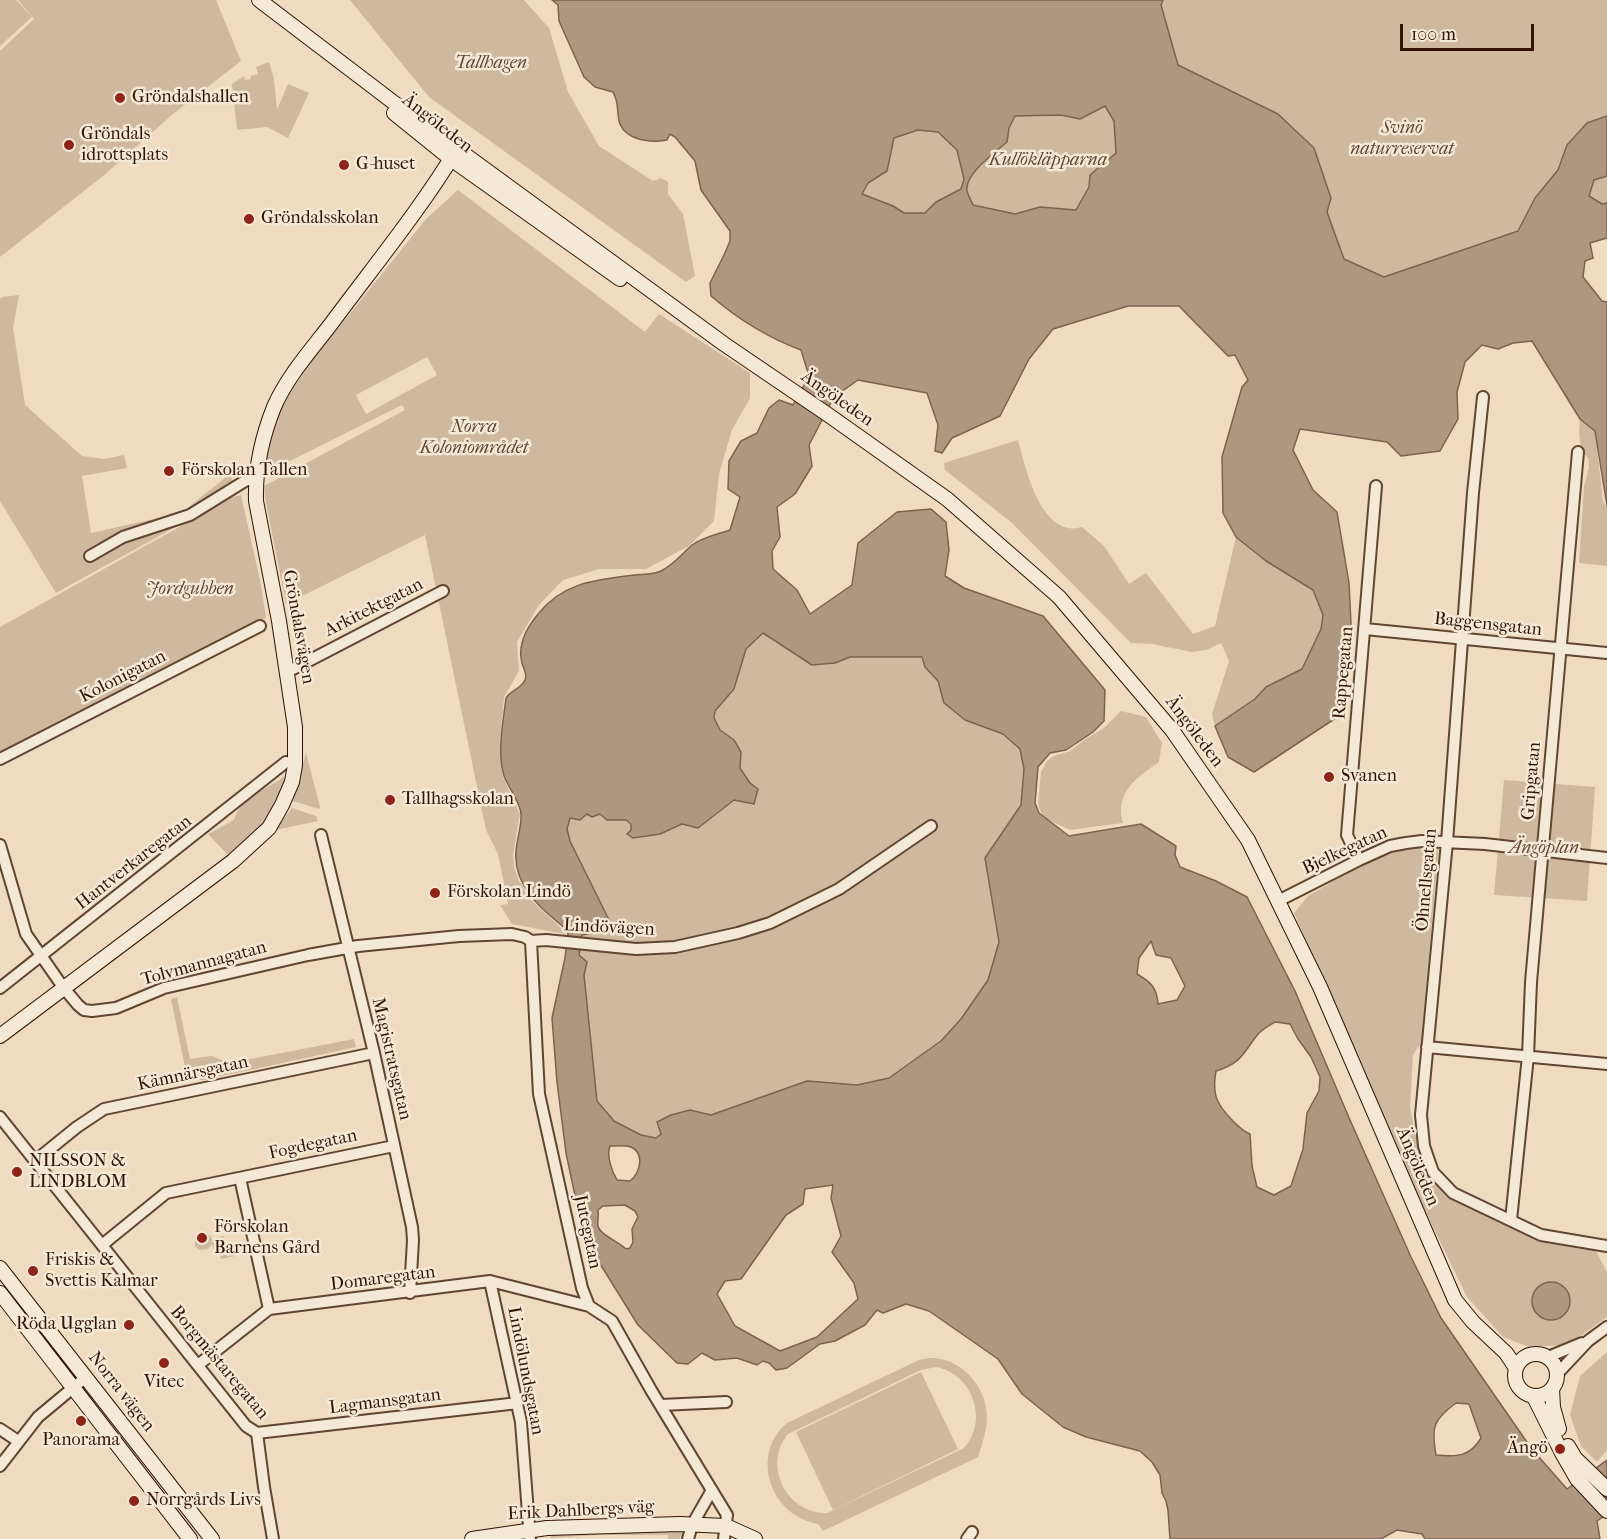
<!DOCTYPE html>
<html>
<head>
<meta charset="utf-8">
<style>
	body { margin:0 }
	#map { position:relative; width:1607px; height:1539px; overflow:hidden; background:#eedbc0; font-family:"IM FELL French Canon",serif }
	canvas { display:block }
	.scale { position:absolute; left:1400px; top:24px; width:134px; height:27px; box-sizing:border-box; border:3px solid #321304; border-top:0; padding-left:8px; font-size:18px; line-height:21px; white-space:nowrap; color:#321304; -webkit-text-stroke:4px #f4e8d6; paint-order:stroke }
</style>
</head>
<body>
<div id="map">
<canvas width="1607" height="1539"></canvas>
<div class="scale">100 m</div>
</div>
<script>
const context = document.querySelector('canvas').getContext('2d');
context.lineJoin = 'round';
function paint(path, color) { context.fillStyle = color; context.fill(path, 'evenodd'); }
function stroke(path, color, width, dash) { context.strokeStyle = color; context.lineWidth = width; context.lineCap = dash ? 'butt' : 'round'; context.setLineDash(dash || []); context.stroke(path); }
function write(font, color, halo, rows, align = 'center') {
  context.font = font + ' "IM FELL French Canon",serif'; context.lineWidth = 5; context.setLineDash([]); context.textBaseline = 'middle'; context.strokeStyle = halo; context.fillStyle = color; for (const [text, x, y, turn = 0] of rows) {
    context.save(); context.translate(x, y); context.rotate((+turn || 0) * Math.PI / 180); context.textAlign = isNaN(turn) ? turn : align; if (halo) context.strokeText(text, 0, 0); context.fillText(text, 0, 0); context.restore();
  }
}
paint(new Path2D(`
	M 0,0 L 16,0 L 32,17 L 0,46 Z
	M 18,0 L 216,0 L 241,61 L 173,114 L 103,176 L 0,257 L 0,51 L 34,19 Z
	M 350,0 L 524,0 L 549,28 L 568,92 L 599,146 L 653,181 L 661,178 L 668,182 L 668,194 L 683,214 L 695,276 L 686,282 L 429,97 Z
	M 1086,0 L 1607,0 L 1607,215 L 1412,283 L 1248,252 L 1222,87 L 1178,65 L 1173,47 Z
	M 269,62 L 274,79 L 277,110 L 288,84 L 309,93 L 288,138 L 267,127 L 237,130 L 232,84 L 244,76 L 245,80 L 251,79 L 251,76 L 258,74 L 256,67 Z
	M 1105,106 L 1114,121 L 1116,153 L 1090,175 L 1089,187 L 1076,210 L 1040,207 L 1015,214 L 972,205 C 971,200 968,195 967,191 C 964,174 996,152 1007,142 L 1009,128 L 1015,116 L 1061,115 L 1080,119 Z
	M 918,130 L 939,132 L 957,150 L 964,179 L 961,189 L 936,202 L 925,214 L 904,213 L 893,206 L 862,194 L 868,183 L 887,171 L 894,138 Z
	M 458,190 L 645,332 L 659,314 L 750,373 L 750,398 L 732,430 L 719,474 L 714,521 L 689,546 L 646,569 L 599,569 L 563,580 L 539,605 L 517,642 L 519,671 L 504,697 L 500,742 L 502,775 L 520,814 L 513,854 L 514,867 L 519,881 L 530,899 L 563,930 L 565,934 L 512,924 L 500,905 L 508,904 L 498,854 L 486,830 L 425,535 L 286,604 L 265,498 L 264,486 L 405,410 L 402,405 L 264,474 L 267,444 L 277,416 L 291,391 L 319,352 L 426,219 ZM 427,357 L 437,375 L 366,414 L 356,395 Z
	M 19,295 L 13,328 L 25,405 L 82,456 L 104,459 L 124,455 L 127,468 L 82,476 L 91,533 L 181,513 L 230,474 L 237,493 L 56,593 L 0,501 L 0,299 L 3,297 Z
	M 1580,419 L 1595,431 L 1603,502 L 1607,508 L 1607,566 L 1579,563 L 1584,486 L 1589,467 L 1588,458 L 1581,450 L 1579,430 Z
	M 1018,440 C 1025,466 1037,521 1068,528 C 1072,529 1078,528 1082,527 L 1104,546 L 1129,584 L 1146,573 L 1193,634 L 1215,626 L 1236,537 L 1266,561 L 1313,590 L 1323,616 L 1321,629 L 1302,669 L 1266,687 L 1255,699 L 1215,726 L 1212,714 L 1229,661 L 1221,643 L 1206,650 L 1192,652 L 1152,644 L 1131,643 L 1012,523 L 945,470 L 944,463 Z
	M 241,495 L 261,585 L 266,618 L 0,754 L 0,627 L 233,497 Z
	M 763,632 L 812,665 L 835,663 L 849,657 L 922,657 L 925,667 L 938,681 L 944,703 L 965,720 L 1003,734 L 1020,749 L 1024,769 L 1021,805 L 985,858 L 999,942 L 988,980 L 961,1019 L 941,1041 L 889,1078 L 857,1085 L 807,1081 L 711,1115 L 690,1110 L 680,1112 L 671,1115 L 657,1125 L 661,1134 L 656,1138 L 641,1135 L 614,1121 L 597,1101 L 584,975 L 587,963 L 579,955 L 582,935 L 600,931 L 599,923 L 608,920 L 570,841 L 567,829 L 570,818 L 574,819 L 587,814 L 600,814 L 608,820 L 626,820 L 631,824 L 633,838 L 660,834 L 682,824 L 698,828 L 734,800 L 754,804 L 750,783 L 740,768 C 747,744 721,737 715,720 C 711,708 728,699 734,690 C 741,678 738,660 746,649 C 749,643 758,637 763,632 Z
	M 1121,711 L 1146,717 L 1162,743 L 1159,762 C 1137,777 1114,793 1123,823 L 1070,830 L 1043,817 L 1038,805 L 1041,772 L 1047,761 L 1054,756 L 1070,751 L 1087,738 L 1104,728 Z
	M 306,753 L 320,807 L 319,809 L 293,801 Z
	M 286,775 C 278,809 257,836 228,855 L 208,834 L 234,820 C 240,796 269,789 286,775 Z
	M 1504,780 L 1595,787 L 1587,901 L 1494,895 Z
	M 292,808 L 316,816 L 318,821 L 275,830 Z
	M 1439,845 L 1421,1043 L 1413,1055 L 1410,1108 L 1419,1152 L 1431,1177 L 1449,1198 L 1540,1242 L 1596,1251 L 1607,1272 L 1607,1317 L 1568,1345 L 1529,1347 L 1503,1337 L 1467,1297 L 1418,1196 L 1294,913 L 1308,896 L 1392,847 Z
	M 177,997 L 190,1059 L 211,1056 L 230,1063 L 354,1039 L 356,1047 L 204,1080 L 191,1080 L 186,1072 L 171,999 Z
	M 210,1235 L 212,1239 L 224,1236 L 226,1247 L 232,1245 L 235,1256 L 221,1259 L 219,1249 L 214,1250 L 212,1244 L 208,1249 L 199,1250 L 195,1246 L 195,1240 Z
	M 1607,1352 L 1607,1450 L 1597,1462 L 1581,1446 L 1570,1415 L 1580,1376 Z
	M 929,1358 C 960,1357 986,1385 987,1416 C 987,1430 982,1445 978,1457 L 823,1531 L 818,1524 C 809,1522 800,1519 792,1513 C 763,1491 758,1447 787,1423 L 919,1360 ZM 936,1367 C 973,1374 989,1421 964,1448 L 827,1513 C 787,1514 762,1466 788,1434 L 921,1370 Z
	M 921,1372 L 958,1449 L 833,1510 L 796,1432 Z
	M 686,1527 L 679,1539 L 668,1539 L 668,1535 L 597,1535 L 551,1538 L 549,1531 Z`), '#ceb9a0');
const water = new Path2D(`
	M 552,0 L 1163,0 L 1161,5 L 1178,65 L 1278,114 L 1314,148 L 1331,198 L 1327,212 L 1344,259 L 1384,277 L 1518,231 L 1535,198 L 1558,170 L 1567,145 L 1587,123 L 1607,116 L 1607,176 L 1594,180 L 1589,196 L 1602,204 L 1607,203 L 1607,238 L 1590,243 L 1593,258 L 1585,261 L 1583,277 L 1602,301 L 1607,302 L 1607,506 L 1595,431 L 1580,419 L 1532,341 L 1513,343 L 1498,349 L 1482,345 L 1465,362 L 1457,392 L 1458,419 L 1440,451 L 1401,456 L 1387,442 L 1300,429 L 1293,450 L 1313,490 L 1337,512 L 1349,583 L 1352,644 L 1342,714 L 1254,772 L 1228,757 L 1215,726 L 1255,699 L 1266,687 L 1302,669 L 1321,629 L 1323,615 L 1313,590 L 1266,561 L 1236,537 L 1223,513 L 1222,457 L 1242,387 L 1248,380 L 1235,355 L 1228,356 L 1179,306 L 1128,306 L 1053,329 L 1029,359 L 1000,416 L 952,438 L 942,453 L 935,451 L 938,425 L 927,393 L 858,380 L 834,397 L 809,445 L 812,466 L 795,494 L 777,507 L 780,537 L 772,551 L 773,569 L 797,590 L 810,614 L 852,585 L 858,543 L 897,512 L 931,509 L 946,522 L 949,550 L 945,576 L 964,588 L 1043,616 L 1105,690 L 1104,721 L 1093,732 L 1066,750 L 1050,753 L 1038,767 L 1035,803 L 1039,813 L 1069,836 L 1141,824 L 1176,846 L 1175,855 L 1180,867 L 1216,881 L 1247,897 L 1295,991 L 1350,1120 L 1411,1257 L 1441,1318 L 1531,1448 L 1567,1489 L 1607,1460 L 1607,1514 L 1597,1521 L 1600,1539 L 1425,1539 L 1422,1534 L 1397,1530 L 1381,1539 L 1170,1539 L 1168,1510 L 1166,1501 L 1162,1493 L 1160,1475 L 1152,1462 L 1140,1451 L 1086,1437 L 1063,1427 L 1022,1394 L 998,1359 L 929,1311 L 906,1304 L 883,1313 L 877,1310 L 865,1325 L 835,1341 L 820,1344 L 787,1368 L 776,1370 L 769,1363 L 763,1361 L 757,1365 L 737,1358 L 715,1360 L 702,1353 L 688,1364 L 677,1363 L 638,1325 L 584,1238 L 566,1153 L 557,1082 L 552,1018 L 565,958 L 568,933 L 566,929 C 541,909 513,886 516,851 C 517,839 522,825 521,814 C 521,803 508,787 504,776 C 497,752 503,723 506,698 C 511,690 521,689 525,680 C 528,674 523,668 522,663 C 517,644 527,627 539,613 C 564,582 596,580 634,575 C 642,574 653,575 661,571 C 673,565 682,554 692,545 C 703,537 718,534 730,530 L 740,497 L 728,489 L 729,461 L 741,441 L 757,433 L 769,408 L 779,400 L 793,405 L 809,376 L 801,350 C 766,337 739,320 711,296 L 710,283 L 724,255 L 730,241 L 730,231 L 701,190 L 695,161 L 675,137 L 670,134 L 667,140 C 652,143 627,141 620,124 C 616,113 620,104 613,92 L 595,87 L 584,77 L 559,21 L 558,5 ZM 1105,106 L 1114,121 L 1116,153 L 1090,175 L 1089,187 L 1076,210 L 1040,207 L 1015,214 L 973,205 C 971,200 968,195 967,191 C 964,174 996,152 1007,142 L 1009,128 L 1015,116 L 1061,115 L 1080,119 ZM 918,130 L 938,132 L 957,150 L 964,179 L 961,189 L 936,202 L 925,213 L 904,213 L 893,206 L 862,194 L 868,183 L 887,171 L 894,138 ZM 763,633 L 812,665 L 835,663 L 850,657 L 922,657 L 925,667 L 938,681 L 944,703 L 965,720 L 1003,734 L 1020,749 L 1024,769 L 1021,805 L 985,858 L 999,942 L 988,980 L 961,1019 L 941,1041 L 889,1078 L 857,1085 L 807,1081 L 711,1115 L 690,1110 L 671,1115 L 657,1122 L 661,1134 L 656,1138 L 641,1135 L 614,1121 L 597,1101 L 584,975 L 587,962 L 579,955 L 582,935 L 600,931 L 599,923 L 609,920 L 570,841 L 567,829 L 570,818 L 580,820 L 587,814 L 592,817 L 600,814 L 607,820 L 626,820 L 631,824 L 631,830 L 627,834 L 633,838 L 660,834 L 682,824 L 698,828 L 734,800 L 754,804 L 758,789 L 750,783 L 740,768 L 741,752 L 734,740 L 720,730 L 714,718 L 715,711 L 734,689 L 746,649 ZM 1151,941 L 1156,955 L 1171,958 L 1185,986 L 1177,1000 L 1158,1004 C 1157,988 1151,982 1137,974 L 1139,958 ZM 1275,1022 L 1290,1024 L 1298,1039 L 1311,1057 L 1320,1077 L 1319,1091 L 1307,1113 L 1303,1149 L 1291,1186 L 1274,1195 L 1257,1187 L 1252,1166 L 1250,1134 C 1241,1130 1238,1126 1231,1119 C 1216,1103 1212,1094 1216,1071 C 1243,1063 1243,1052 1259,1033 C 1263,1029 1270,1025 1275,1022 ZM 610,1146 C 616,1146 625,1145 631,1147 C 646,1154 639,1174 630,1181 L 617,1180 C 612,1172 606,1155 610,1146 ZM 833,1185 L 831,1198 L 841,1236 L 832,1252 L 854,1283 L 858,1299 L 817,1337 L 780,1351 L 735,1326 L 717,1294 L 725,1281 L 741,1279 L 786,1215 L 803,1204 L 805,1189 ZM 625,1205 L 635,1211 L 638,1217 L 632,1229 L 633,1242 L 630,1248 L 626,1249 C 618,1241 600,1235 598,1226 C 597,1221 599,1215 598,1210 L 603,1206 ZM 1456,1403 L 1469,1404 L 1481,1438 C 1470,1457 1457,1457 1436,1455 C 1431,1427 1433,1420 1456,1403 Z
	M1532 1301a19 19 0 1 1 38 0a19 19 0 1 1-38 0Z`);
paint(water, '#ae9780');
stroke(water, '#7c624e', 1.5);
const street = new Path2D(`
	M 1483,397 L 1473,493 L 1447,842 L 1421,1115 L 1424,1146 L 1433,1172 L 1453,1193 L 1541,1235 L 1607,1246
	M 90,556 L 123,537 L 190,515 L 245,481 L 256,478
	M 1365,629 L 1607,653
	M 287,669 L 293,669 L 443,591
	M 0,759 L 260,626
	M 321,835 L 374,1053 L 412,1227 L 413,1240 L 410,1293
	M 0,845 L 26,934 L 63,987 L 78,1005 L 84,1010 L 92,1011 L 116,1008 L 164,988 L 308,955 L 358,946 L 459,936 L 512,934 L 525,937 L 531,941 L 546,940 L 636,949 L 675,947 L 738,933 L 770,923 L 839,889 L 931,826
	M 1359,860 L 1347,835 L 1376,486
	M 1278,901 L 1359,860 L 1390,846 L 1406,843 L 1422,841 L 1485,844 L 1607,858
	M 531,941 L 539,1094 L 582,1288 L 589,1306 L 612,1321 L 651,1390 L 727,1515 L 724,1539
	M 0,988 L 286,762
	M 1427,1047 L 1607,1064
	M 0,1117 L 246,1426 L 257,1433 L 264,1487 L 273,1539
	M 35,1161 L 77,1127 L 104,1109 L 374,1053
	M 240,1178 L 269,1309
	M 1511,1220 L 1528,1056 L 1531,982 L 1578,452
	M 102,1245 L 166,1193 L 394,1146
	M 490,1281 L 521,1422 L 530,1539
	M 1548,1357 L 1582,1343
	M 198,1365 L 269,1309 L 490,1281 L 589,1306
	M 1558,1373 L 1588,1341 L 1607,1327
	M 661,1405 L 726,1402
	M 0,1429 L 18,1441
	M 257,1433 L 518,1403
	M 0,1466 L 38,1417 L 86,1377
	M 688,1539 L 692,1525 L 712,1490
	M 967,1539 L 972,1532`);
const secondary = new Path2D(`
	M 259,0 L 393,102 L 724,344 L 827,414 L 947,499 L 1059,597 L 1172,730 L 1248,840 L 1320,987 L 1455,1300 L 1473,1322 L 1506,1353 L 1516,1368
	M 394,113 L 451,159 L 620,279
	M 0,1036 L 233,861 L 269,828 L 282,805 L 292,782 L 295,765 L 295,727 L 279,621 L 256,501 C 255,468 262,437 274,407 C 287,377 311,350 331,324 C 374,266 420,210 457,149
	M 0,1268 L 212,1539
	M 0,1293 L 190,1539
	M1515 1375a21 21 0 1 1 42 0a21 21 0 1 1-42 0Z
	M 1552,1389 L 1553,1407 L 1559,1429
	M 1534,1397 L 1562,1453 L 1577,1479 L 1607,1511
	M 1568,1446 L 1575,1458 L 1607,1489
	M 472,1539 L 547,1528 L 680,1524 L 726,1526 L 755,1539`);
stroke(street, '#614533', 14);
stroke(secondary, '#321304', 16);
stroke(street, '#f4e8d6', 10);
stroke(secondary, '#f4e8d6', 14);
for (const [x, y, r, color] of [
	[120,98,6,"#8f2418"],
	[69,145,6,"#8f2418"],
	[344,165,6,"#8f2418"],
	[249,219,6,"#8f2418"],
	[169,471,6,"#8f2418"],
	[1329,777,6,"#8f2418"],
	[390,800,6,"#8f2418"],
	[435,893,6,"#8f2418"],
	[17,1172,6,"#8f2418"],
	[202,1238,6,"#8f2418"],
	[33,1271,6,"#8f2418"],
	[129,1325,6,"#8f2418"],
	[164,1363,6,"#8f2418"],
	[81,1421,6,"#8f2418"],
	[1560,1449,6,"#8f2418"],
	[134,1501,6,"#8f2418"]
]) { const dot = new Path2D(); dot.arc(x, y, r, 0, 2 * Math.PI); context.fillStyle = color; context.fill(dot); stroke(dot, '#f4e8d6', 2); }
write('italic 18px', '#614533', '#f4e8d6', [
	["Tallhagen",491,64],
	["Svinö",1402,129],
	["naturreservat",1402,150],
	["Kullökläpparna",1048,161],
	["Norra",474,428],
	["Koloniområdet",474,449],
	["Jordgubben",190,590],
	["Ängöplan",1544,849]
]);
write('18px', '#321304', '#f4e8d6', [
	["Gröndalshallen",132,98],
	["Gröndals",81,135],
	["idrottsplats",81,156],
	["G-huset",356,165],
	["Gröndalsskolan",261,219],
	["Förskolan Tallen",181,471],
	["Svanen",1341,777],
	["Tallhagsskolan",402,800],
	["Förskolan Lindö",447,893],
	["NILSSON &",29,1162],
	["LINDBLOM",29,1183],
	["Förskolan",214,1228],
	["Barnens Gård",214,1249],
	["Friskis &",45,1261],
	["Svettis Kalmar",45,1282],
	["Röda Ugglan",117,1325,"right"],
	["Vitec",164,1383,"center"],
	["Panorama",81,1441,"center"],
	["Ängö",1548,1449,"right"],
	["Norrgårds Livs",146,1501]
], 'left');
write('18px', '#321304', '#f4e8d6', [
	["Ängöleden",437,124,38],
	["Ängöleden",837,399,35],
	["Arkitektgatan",374,608,-27],
	["Baggensgatan",1488,625,6],
	["Gröndalsvägen",298,627,80],
	["Rappegatan",1344,673,-85],
	["Kolonigatan",123,677,-27],
	["Ängöleden",1194,732,53],
	["Gripgatan",1532,781,-85],
	["Bjelkegatan",1345,851,-25],
	["Hantverkaregatan",134,863,-38],
	["Öhnellsgatan",1427,880,-85],
	["Lindövägen",609,928,3],
	["Tolvmannagatan",204,964,-15],
	["Magistratsgatan",391,1059,77],
	["Kämnärsgatan",193,1074,-12],
	["Fogdegatan",313,1145,-12],
	["Ängöleden",1417,1167,67],
	["Jutegatan",587,1232,78],
	["Domaregatan",383,1279,-7],
	["Borgmästaregatan",219,1363,50],
	["Lindölundsgatan",525,1371,79],
	["Norra vägen",121,1392,52],
	["Lagmansgatan",385,1402,-7],
	["Erik Dahlbergs väg",581,1511,-3]
]);
</script>
</body>
</html>
